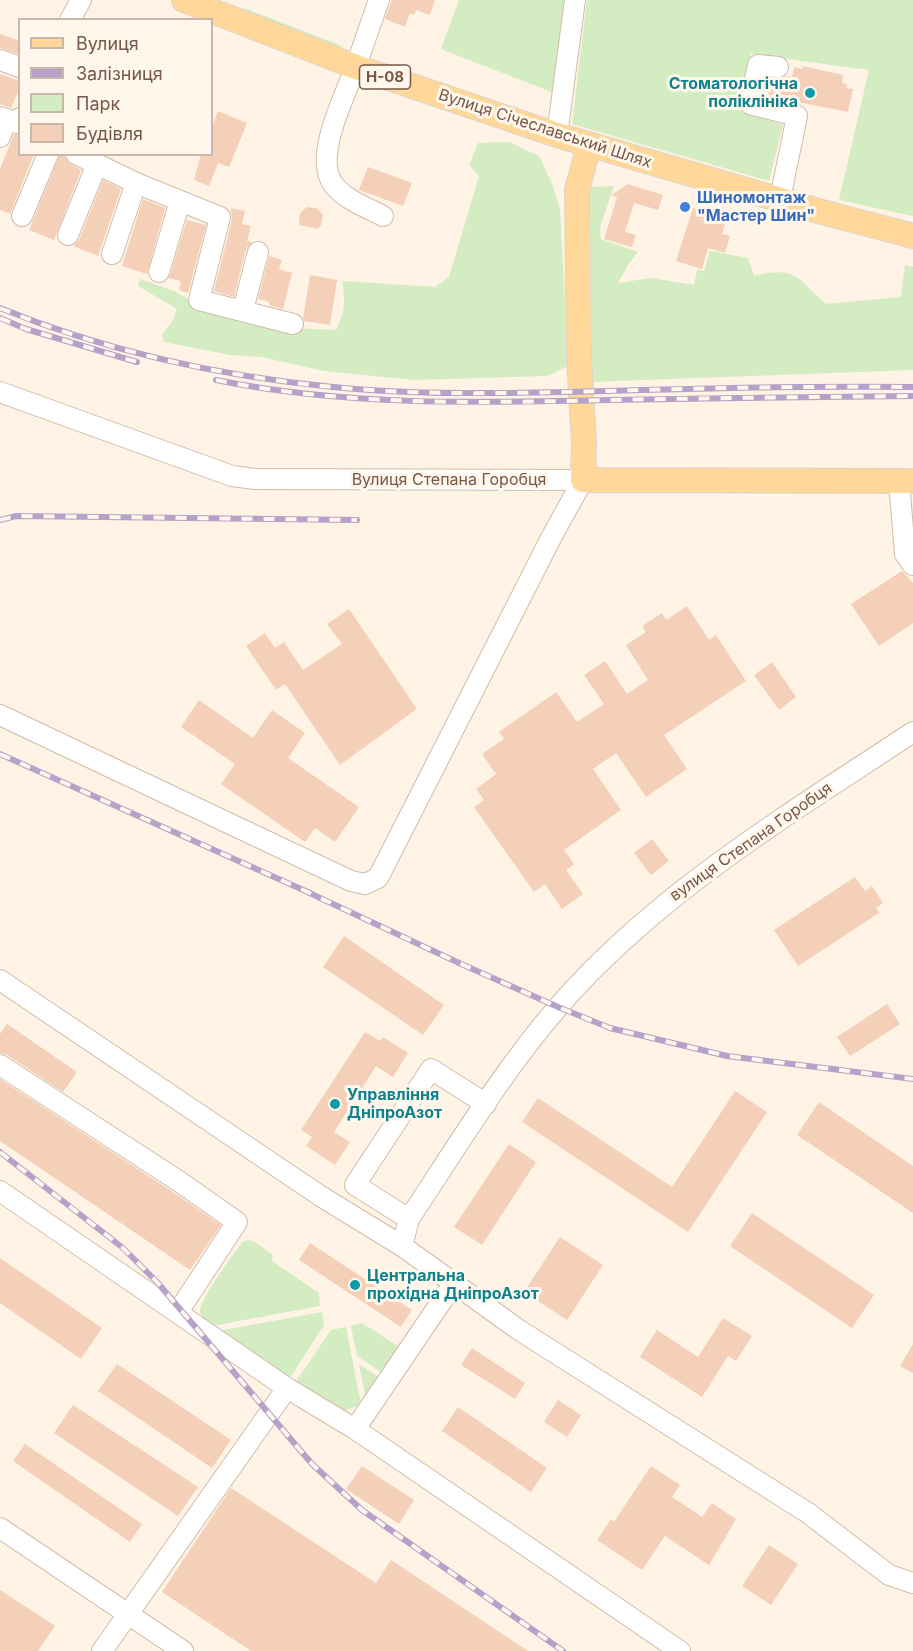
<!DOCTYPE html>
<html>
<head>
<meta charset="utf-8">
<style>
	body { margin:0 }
	#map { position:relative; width:913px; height:1651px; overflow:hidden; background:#fef3e4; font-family:Inter,sans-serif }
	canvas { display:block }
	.legend { position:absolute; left:18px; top:18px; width:195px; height:138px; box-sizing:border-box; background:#fff7eb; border:2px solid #c9b7a9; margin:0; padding:8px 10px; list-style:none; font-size:18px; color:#785847 }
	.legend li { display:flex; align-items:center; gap:12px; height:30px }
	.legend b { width:30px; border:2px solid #c9b7a9 }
</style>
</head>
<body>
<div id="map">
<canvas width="913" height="1651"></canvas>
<ul class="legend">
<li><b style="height:8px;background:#ffd899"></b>Вулиця</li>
<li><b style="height:8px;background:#b6a1c8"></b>Залізниця</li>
<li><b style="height:16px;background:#d3ecc1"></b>Парк</li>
<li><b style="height:16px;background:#f5d0b9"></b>Будівля</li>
</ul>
</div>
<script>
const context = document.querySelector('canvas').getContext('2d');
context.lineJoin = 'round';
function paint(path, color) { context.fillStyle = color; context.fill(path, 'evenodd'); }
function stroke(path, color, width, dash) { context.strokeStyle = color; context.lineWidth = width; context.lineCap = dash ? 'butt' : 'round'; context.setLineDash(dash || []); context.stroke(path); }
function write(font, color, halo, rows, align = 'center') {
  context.font = font + ' Inter,sans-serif'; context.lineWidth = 6; context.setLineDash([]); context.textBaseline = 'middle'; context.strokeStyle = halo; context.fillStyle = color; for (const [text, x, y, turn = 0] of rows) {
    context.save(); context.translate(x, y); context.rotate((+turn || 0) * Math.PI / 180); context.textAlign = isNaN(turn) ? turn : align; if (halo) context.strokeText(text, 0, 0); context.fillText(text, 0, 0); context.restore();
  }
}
paint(new Path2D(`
	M 459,0 L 567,0 L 554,93 L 441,49 Z
	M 587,0 L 913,0 L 913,216 L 839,200 L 869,70 L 751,54 L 740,111 L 783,125 L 769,181 L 572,124 Z
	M 244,8 L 345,47 L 332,45 L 243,11 Z
	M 509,142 L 539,156 L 552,184 L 560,209 L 567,341 L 566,367 L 547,376 L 415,380 L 324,371 L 261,357 L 230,355 L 164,342 L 162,334 L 172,322 L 177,309 L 138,286 L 140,279 L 174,291 L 196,304 L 291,328 L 336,330 C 346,311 345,301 342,281 L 435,287 L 449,277 L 479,176 L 469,165 L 478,143 Z
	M 614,186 L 600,227 L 601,239 L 638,252 L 628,265 L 618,283 L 651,278 L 694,285 L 697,270 L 704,271 L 710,251 L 748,258 L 754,276 C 798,266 795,277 826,304 L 901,297 L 905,265 L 913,267 L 913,370 L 589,382 L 588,187 Z
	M 248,1240 L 255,1242 L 273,1255 L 272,1261 L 319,1293 L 320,1306 L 212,1326 C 208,1322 201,1319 200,1312 C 199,1300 234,1254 242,1242 Z
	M 322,1312 L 324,1325 L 290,1378 L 279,1373 L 218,1331 Z
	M 362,1323 L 398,1346 L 398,1353 L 384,1374 L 357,1356 L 351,1326 Z
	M 346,1327 L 361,1405 L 343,1411 L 295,1383 L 331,1330 Z
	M 359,1364 L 381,1379 L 366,1399 Z`), '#d3ecc1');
paint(new Path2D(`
	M 392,0 L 435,0 L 430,15 L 416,10 L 414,15 L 410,13 L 405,27 L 385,19 Z
	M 0,34 L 20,41 L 20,54 L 0,48 Z
	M 803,66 L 843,75 L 842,83 L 847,84 L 846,88 L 853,89 L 848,112 L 768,96 L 771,78 L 782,78 L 785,76 L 792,77 L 794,67 L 802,69 Z
	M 0,74 L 20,81 L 20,87 L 11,108 L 0,104 Z
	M 218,111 L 247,123 L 229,167 L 218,163 L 209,186 L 194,180 L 201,154 L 212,154 L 212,127 Z
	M 14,134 L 20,135 L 20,154 L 34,154 L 10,214 L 0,210 L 0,169 Z
	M 60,154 L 64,156 L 70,164 L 81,170 L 54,240 L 29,230 Z
	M 368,167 L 412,183 L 403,206 L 359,190 Z
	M 103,180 L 121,189 L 98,256 L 73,246 L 79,240 Z
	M 628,184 L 663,195 L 658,210 L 634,203 L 625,232 L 636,235 L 632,247 L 604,239 L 617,197 L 611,195 Z
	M 143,199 L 165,208 L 147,274 L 122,266 Z
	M 717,204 L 723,212 L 728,214 L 722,234 L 730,236 L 725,253 L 708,248 L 702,269 L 676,261 L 693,208 L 713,214 Z
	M 307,207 L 317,208 L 323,215 L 321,225 L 318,229 L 299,225 L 300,213 Z
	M 231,208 L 245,211 L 242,224 L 251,226 L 247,241 L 252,242 L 246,249 L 234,297 L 214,291 L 232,220 Z
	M 187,220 L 206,225 L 188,293 L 179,290 L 181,281 L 169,278 Z
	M 269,256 L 282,260 L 279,269 L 292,273 L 283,309 L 269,305 L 269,302 L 258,299 Z
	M 310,275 L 337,280 L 330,325 L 304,321 L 303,318 Z
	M 902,571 L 913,583 L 913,623 L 879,646 L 851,604 Z
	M 687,606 L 709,640 L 716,635 L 746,681 L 664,735 L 687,769 L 646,797 L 616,753 L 593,769 L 621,810 L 564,850 L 574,864 L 566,870 L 583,894 L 562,909 L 545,884 L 534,892 L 474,807 L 484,800 L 476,789 L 496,774 L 482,754 L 504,739 L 499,732 L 556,692 L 577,722 L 604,704 L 584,675 L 605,661 L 627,694 L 648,680 L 626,645 L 646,632 L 642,626 L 662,613 L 666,620 Z
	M 349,609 L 417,709 L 340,765 L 285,684 L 276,690 L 246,646 L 265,633 L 275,648 L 284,642 L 303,670 L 342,644 L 327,624 Z
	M 772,662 L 796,697 L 779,710 L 754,675 Z
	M 199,700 L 253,738 L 272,710 L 305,733 L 288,758 L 359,807 L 335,842 L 315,828 L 305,842 L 221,784 L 235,764 L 181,727 Z
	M 652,839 L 669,861 L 651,875 L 634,853 Z
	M 855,877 L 865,891 L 872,886 L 883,903 L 876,908 L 879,913 L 798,966 L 774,930 Z
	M 344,936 L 444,1005 L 423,1035 L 323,967 Z
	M 887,1004 L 900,1024 L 850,1056 L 837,1037 Z
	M 7,1024 L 77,1072 L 63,1092 L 7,1055 L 0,1053 L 0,1034 Z
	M 365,1032 L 380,1041 L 383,1037 L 408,1053 L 393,1077 L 376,1066 L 334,1132 L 350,1142 L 335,1165 L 306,1146 L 312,1137 L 301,1130 Z
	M 0,1079 L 173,1192 L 221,1225 L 190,1270 L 0,1141 Z
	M 735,1091 L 767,1112 L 688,1232 L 522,1122 L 538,1098 L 672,1187 Z
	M 819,1102 L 913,1166 L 913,1213 L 797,1135 Z
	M 509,1144 L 536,1162 L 482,1245 L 454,1227 Z
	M 752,1213 L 874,1295 L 852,1328 L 730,1246 Z
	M 560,1237 L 603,1265 L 567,1320 L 524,1292 Z
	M 310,1243 L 412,1310 L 401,1327 L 299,1260 Z
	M 0,1258 L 102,1328 L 81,1359 L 0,1303 Z
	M 723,1318 L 752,1336 L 736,1361 L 728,1356 L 702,1397 L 640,1357 L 657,1330 L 698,1357 Z
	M 913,1344 L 913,1373 L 900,1366 Z
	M 472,1348 L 525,1383 L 515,1399 L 461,1365 Z
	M 117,1364 L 231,1440 L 212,1468 L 98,1391 Z
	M 558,1400 L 581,1415 L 567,1437 L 544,1422 Z
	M 73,1405 L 198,1487 L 178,1516 L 54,1433 Z
	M 458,1407 L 547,1468 L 531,1492 L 442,1431 Z
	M 25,1444 L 142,1524 L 130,1542 L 13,1461 Z
	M 362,1466 L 414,1500 L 399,1524 L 346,1489 Z
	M 651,1466 L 680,1485 L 672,1497 L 702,1517 L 712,1503 L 736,1519 L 709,1565 L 665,1536 L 642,1570 L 597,1540 L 611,1519 L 614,1522 Z
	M 231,1488 L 376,1583 L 391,1560 L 528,1651 L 251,1651 L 162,1592 Z
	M 769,1545 L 798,1564 L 771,1605 L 742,1586 Z
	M 0,1590 L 55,1626 L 38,1651 L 0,1651 Z`), '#f5d0b9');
const minor = new Path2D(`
	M 379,0 C 371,22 364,44 356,66 C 346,94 313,156 333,184 C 345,200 366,207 383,216
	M 70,20 L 81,0
	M 0,60 L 20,67
	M 778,67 L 758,65 L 750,104 L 797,116 L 780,199
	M 0,117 L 17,123 L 20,118
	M 557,135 L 575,0
	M 0,137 L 7,119
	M 76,154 L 136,183 L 220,217 L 199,300 L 293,324
	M 22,216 L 48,154
	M 68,235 L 97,164
	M 112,254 L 136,183
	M 159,272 L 180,201
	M 243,310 L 258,252
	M 0,392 L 232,476 L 255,479 L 583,480 L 552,536 L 378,878 L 365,884 L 351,881 L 0,715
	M 899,481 L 905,554 L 913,565
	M 0,980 L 322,1197 L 402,1246
	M 0,1065 L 180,1182 L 237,1222 L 178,1312
	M 486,1104 L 431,1069 L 355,1185 L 409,1219 C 456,1148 502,1072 558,1007 C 657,893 788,815 913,732
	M 0,1191 L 287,1388 L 355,1429 L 454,1283
	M 409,1219 L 402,1246 L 519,1330 L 808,1513 L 889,1575 L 913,1583
	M 355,1429 L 680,1651
	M 0,1528 L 183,1651
	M 102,1651 L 287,1388`);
const major = new Path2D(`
	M 184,0 L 356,67 L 557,135 L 822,212 L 913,236
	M 589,145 L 577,190 L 579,358 L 584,443 L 583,480 L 913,481`);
stroke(minor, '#d2bcab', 22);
stroke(major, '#dcd4cf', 26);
stroke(minor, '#fff', 20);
stroke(major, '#ffd899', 24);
const rail = new Path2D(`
	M 0,308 C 106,351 219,376 333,387 C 424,396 516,393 607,391 C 709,388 811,386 913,387
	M 0,318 L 26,329 L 137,362
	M 216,380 C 345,406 477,403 609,400 C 710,398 812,397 913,396
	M 0,520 L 16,516 L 357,520
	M 0,754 L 301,889 L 459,963 L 558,1007 L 610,1028 L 727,1056 L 913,1079
	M 0,1152 L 123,1248 L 157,1282 L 312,1464 L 362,1510 L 563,1651`);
stroke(rail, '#b6a1c8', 6);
stroke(rail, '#fff7eb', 4, [11]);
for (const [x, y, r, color] of [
	[810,93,6,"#0f9aa8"],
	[685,207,6,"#3f7fe0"],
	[335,1104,6,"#0f9aa8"],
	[355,1285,6,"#0f9aa8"]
]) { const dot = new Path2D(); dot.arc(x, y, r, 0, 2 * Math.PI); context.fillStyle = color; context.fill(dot); stroke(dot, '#fff7eb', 2); }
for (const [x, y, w] of [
	[385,77,51]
]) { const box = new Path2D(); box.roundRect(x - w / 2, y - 12, w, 24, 4.5); context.fillStyle = '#fff7eb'; context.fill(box); stroke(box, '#785847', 1.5); }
write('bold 15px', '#785847', null, [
	["Н-08",385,77]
]);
write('bold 16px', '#0d838f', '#fff7eb', [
	["Стоматологічна",798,84,"right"],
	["поліклініка",798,102,"right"],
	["Управління",347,1095],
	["ДніпроАзот",347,1113],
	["Центральна",367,1276],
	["прохідна ДніпроАзот",367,1294]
], 'left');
write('16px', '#785847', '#fff7eb', [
	["Вулиця Січеславський Шлях",545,129,18],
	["Вулиця Степана Горобця",449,480],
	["вулиця Степана Горобця",751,842,-35]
]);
write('bold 16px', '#366cbe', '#fff7eb', [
	["Шиномонтаж",697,198],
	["\"Мастер Шин\"",697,216]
], 'left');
</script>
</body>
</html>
